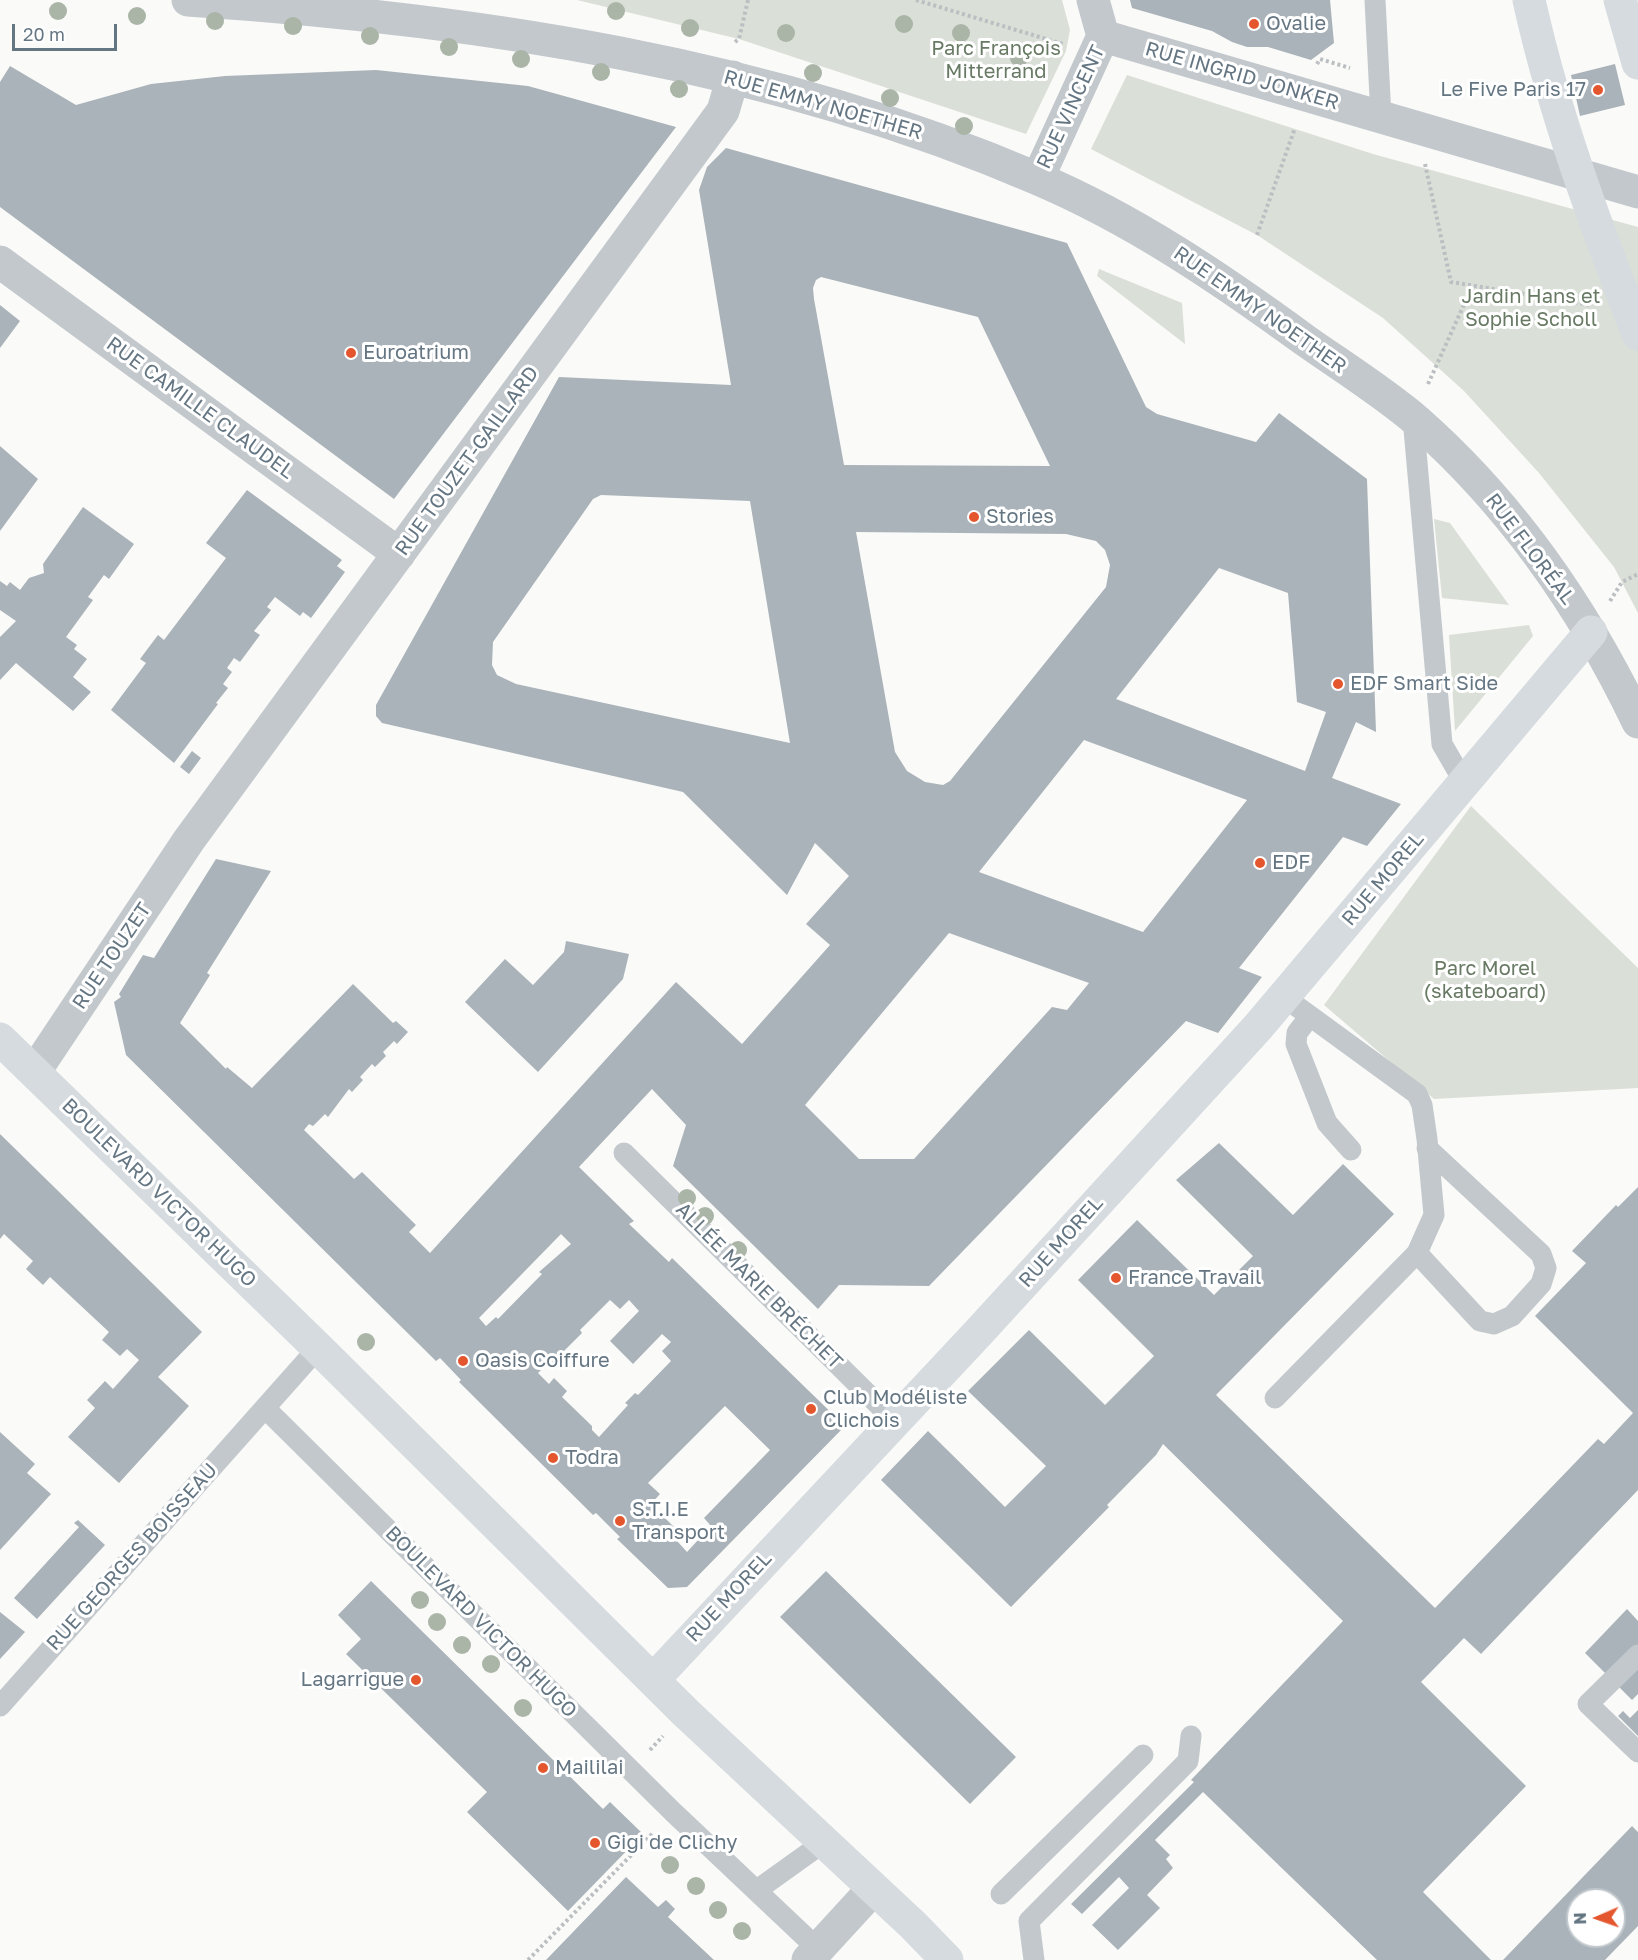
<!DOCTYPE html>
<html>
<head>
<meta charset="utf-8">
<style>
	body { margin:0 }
	#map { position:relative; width:1638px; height:1960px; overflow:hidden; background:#fafaf8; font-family:"Golos Text",sans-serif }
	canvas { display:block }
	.north { position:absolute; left:1566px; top:1888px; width:60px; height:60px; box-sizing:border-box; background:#fff; border:2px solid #c1c8cd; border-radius:50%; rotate:268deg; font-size:16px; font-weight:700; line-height:24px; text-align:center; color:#657683 }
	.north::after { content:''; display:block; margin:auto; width:21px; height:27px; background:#e4572e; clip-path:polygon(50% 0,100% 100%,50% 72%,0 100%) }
	.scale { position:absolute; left:12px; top:24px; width:105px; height:27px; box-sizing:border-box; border:3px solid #657683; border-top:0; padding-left:8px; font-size:18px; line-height:21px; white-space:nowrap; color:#657683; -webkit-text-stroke:4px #fff; paint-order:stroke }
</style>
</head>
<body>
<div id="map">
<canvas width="1638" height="1960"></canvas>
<div class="north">N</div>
<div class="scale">20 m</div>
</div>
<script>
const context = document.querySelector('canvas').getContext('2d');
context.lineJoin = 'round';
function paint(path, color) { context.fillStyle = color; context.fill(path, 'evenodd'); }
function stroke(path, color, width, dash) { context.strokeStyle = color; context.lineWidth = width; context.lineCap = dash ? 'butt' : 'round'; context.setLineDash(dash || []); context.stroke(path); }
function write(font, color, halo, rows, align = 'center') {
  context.font = font + ' "Golos Text",sans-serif'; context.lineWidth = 6; context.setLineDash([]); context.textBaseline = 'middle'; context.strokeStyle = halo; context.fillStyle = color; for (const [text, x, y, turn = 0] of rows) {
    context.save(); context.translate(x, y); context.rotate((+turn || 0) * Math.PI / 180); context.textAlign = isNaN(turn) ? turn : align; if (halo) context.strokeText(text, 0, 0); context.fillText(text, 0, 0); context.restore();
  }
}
paint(new Path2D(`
	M 577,0 L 1062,0 L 1070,30 L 1066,51 L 1026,134 L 739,39 Z
	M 1127,75 L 1373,154 L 1638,227 L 1638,613 L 1614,567 L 1539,473 L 1464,391 L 1383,318 L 1257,235 L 1091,149 Z
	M 1099,269 L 1182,303 L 1185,344 L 1097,276 Z
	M 1434,519 L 1450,523 L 1509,605 L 1442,598 Z
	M 1529,625 L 1533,636 L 1455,731 L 1449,635 Z
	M 1471,806 L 1638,968 L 1638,1088 L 1434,1099 L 1324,1005 Z`), '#dadfd7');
paint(new Path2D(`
	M 1130,0 L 1330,0 L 1334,43 L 1311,60 L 1268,47 L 1247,47 L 1232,42 L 1212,31 L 1132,8 Z
	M 1615,64 L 1625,105 L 1580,116 L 1571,75 Z
	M 10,66 L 76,105 L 151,84 L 225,76 L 376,70 L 528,86 L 676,127 L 394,499 L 0,207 L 0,82 Z
	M 726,148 L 1067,243 L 1146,407 L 1157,414 L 1256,442 L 1279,413 L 1367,479 L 1376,732 L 1356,722 L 1332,778 L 1401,804 L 1367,846 L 1343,837 L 1239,968 L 1262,977 L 1218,1033 L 1186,1021 L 929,1286 L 839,1285 L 818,1309 L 673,1166 L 686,1125 L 652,1089 L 579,1167 L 634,1221 L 629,1224 L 669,1262 L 672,1258 L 845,1426 L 687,1587 L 668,1588 L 617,1539 L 620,1537 L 596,1513 L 593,1515 L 459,1382 L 461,1380 L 440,1358 L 436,1361 L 126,1055 L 114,1002 L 121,997 L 119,994 L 143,955 L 154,958 L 216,859 L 271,871 L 207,973 L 210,975 L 180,1023 L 226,1069 L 227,1067 L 252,1088 L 353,984 L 393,1023 L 396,1021 L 408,1032 L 397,1044 L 394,1041 L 383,1052 L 386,1056 L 375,1067 L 372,1064 L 360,1077 L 363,1080 L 352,1092 L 349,1089 L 328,1117 L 325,1114 L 313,1126 L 309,1124 L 304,1130 L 354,1179 L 362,1172 L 416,1225 L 409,1232 L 430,1253 L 676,982 L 742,1044 L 830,945 L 806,924 L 849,876 L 815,843 L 787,895 L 683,792 L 382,723 L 376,716 L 376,705 L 559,377 L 731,385 L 699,190 L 707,167 ZM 821,277 L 978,317 L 1050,466 L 844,465 L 814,299 L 813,288 L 816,280 ZM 601,495 L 750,501 L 790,743 L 516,684 L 497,675 L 492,665 L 493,642 L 593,499 ZM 856,532 L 1066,534 L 1096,541 L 1105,550 L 1110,565 L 1106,587 L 950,781 L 943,785 L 925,782 L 907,771 L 895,752 ZM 1219,568 L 1288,593 L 1297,702 L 1326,712 L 1305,771 L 1116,699 ZM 1084,740 L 1247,800 L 1143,932 L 979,872 ZM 949,933 L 1089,983 L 1067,1010 L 1052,1007 L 914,1159 L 859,1159 L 805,1105 ZM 561,1234 L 571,1244 L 539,1272 L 542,1274 L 498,1319 L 496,1317 L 486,1326 L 479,1318 ZM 610,1300 L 620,1309 L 629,1300 L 639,1311 L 610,1341 L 633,1364 L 662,1334 L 671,1342 L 662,1351 L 671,1361 L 638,1395 L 635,1393 L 625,1403 L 628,1405 L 599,1437 L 592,1430 L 592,1426 L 562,1397 L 567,1391 L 554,1378 L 549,1384 L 538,1373 L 545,1366 L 547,1368 L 582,1333 L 580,1330 ZM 725,1406 L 770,1450 L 704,1518 L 711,1526 L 687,1552 L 678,1542 L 683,1536 L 651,1504 L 660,1494 L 648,1483 Z
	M 0,305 L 20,321 L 0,348 Z
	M 0,446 L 38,479 L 0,531 Z
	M 247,490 L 342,560 L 337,566 L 345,572 L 311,618 L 303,612 L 300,616 L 275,597 L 267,607 L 271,610 L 254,631 L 260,635 L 240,662 L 234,658 L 227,668 L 232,672 L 223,684 L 228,688 L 216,703 L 218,704 L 174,763 L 111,710 L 146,663 L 140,659 L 158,635 L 164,640 L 226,558 L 206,543 Z
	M 83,507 L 134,544 L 109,579 L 104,575 L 88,597 L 93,600 L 66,637 L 77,645 L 74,649 L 87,659 L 73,677 L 91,692 L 73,711 L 16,663 L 0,680 L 0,637 L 16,621 L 0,610 L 0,581 L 7,586 L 10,582 L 20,590 L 29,578 L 44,573 L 43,564 Z
	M 192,751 L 201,758 L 189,774 L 180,767 Z
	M 566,941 L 629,954 L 623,979 L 538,1072 L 465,1002 L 505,959 L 533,985 L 564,952 Z
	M 0,1134 L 202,1332 L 158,1377 L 189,1406 L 119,1483 L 68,1437 L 95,1408 L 87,1400 L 105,1381 L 113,1389 L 139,1360 L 127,1349 L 120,1356 L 102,1340 L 109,1332 L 50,1277 L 43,1285 L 26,1269 L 33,1261 L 4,1234 L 0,1239 Z
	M 1219,1143 L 1293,1215 L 1343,1164 L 1394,1214 L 1216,1395 L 1435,1608 L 1598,1439 L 1604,1444 L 1633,1413 L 1535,1316 L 1586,1263 L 1572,1251 L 1616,1205 L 1618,1207 L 1638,1187 L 1638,1490 L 1481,1654 L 1464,1638 L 1421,1682 L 1526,1786 L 1423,1892 L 1491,1960 L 1377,1960 L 1203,1792 L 1155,1840 L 1170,1855 L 1166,1859 L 1173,1868 L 1147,1895 L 1160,1908 L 1118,1950 L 1092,1925 L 1129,1888 L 1119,1877 L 1082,1914 L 1071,1904 L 1194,1782 L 1191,1780 L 1343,1621 L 1163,1444 L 1156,1455 L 1107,1505 L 1109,1507 L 1011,1607 L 881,1480 L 928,1431 L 1005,1507 L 1046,1466 L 968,1391 L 1029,1330 L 1105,1405 L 1154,1356 L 1078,1280 L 1137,1220 L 1214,1295 L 1253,1256 L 1176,1180 Z
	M 0,1432 L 35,1464 L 27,1473 L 51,1494 L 0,1550 Z
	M 78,1520 L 105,1545 L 37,1619 L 14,1598 L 79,1527 L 74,1523 Z
	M 826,1571 L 1016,1757 L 970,1804 L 780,1617 Z
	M 371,1581 L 603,1809 L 610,1802 L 643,1834 L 568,1911 L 467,1812 L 487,1792 L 346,1654 L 361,1639 L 338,1615 Z
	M 1627,1609 L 1638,1621 L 1638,1694 L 1632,1700 L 1585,1653 Z
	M 0,1612 L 25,1632 L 0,1659 Z
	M 1638,1710 L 1638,1736 L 1618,1716 L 1623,1711 L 1630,1718 Z
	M 1632,1826 L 1638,1832 L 1638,1926 L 1605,1960 L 1503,1960 ZM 1578,1900 L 1614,1900 L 1614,1936 L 1578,1936 Z
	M 626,1877 L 658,1907 L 666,1900 L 675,1909 L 668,1917 L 714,1960 L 546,1960 Z`), '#aab3b9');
stroke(new Path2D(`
	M 916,0 L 1063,44
	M 735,42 L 739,39 L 748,0
	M 1317,64 L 1320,59 L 1350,68
	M 1425,164 L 1451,282 L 1591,305
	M 1257,235 L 1295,128
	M 1428,384 L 1472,287
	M 1610,601 L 1622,582 L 1638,574
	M 650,1750 L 663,1736
	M 528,1960 L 654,1832`), '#bbbfc2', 4, [3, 3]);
stroke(new Path2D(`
	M 1375,0 L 1381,117
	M 1413,418 L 1442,744 L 1464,782
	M 1310,1016 L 1297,1033 L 1296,1044 L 1327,1123 L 1351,1150
	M 624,1153 L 894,1420
	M 1417,1253 L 1480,1321 L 1494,1324 L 1512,1316 L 1541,1284 L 1546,1268 L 1541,1254 L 1427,1148
	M 1275,1398 L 1417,1253 L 1434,1215 L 1427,1139 L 1422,1105 L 1417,1094 L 1284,997
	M 265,1408 L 673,1812 L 818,1949
	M 1638,1655 L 1588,1704 L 1638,1752
	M 0,1706 L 318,1348
	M 757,1890 L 824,1842
	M 1001,1894 L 1143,1755
	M 1034,1960 L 1029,1921 L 1188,1761 L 1191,1736`), '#c3c8cc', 21);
stroke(new Path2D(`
	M 188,0 C 477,19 768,63 1036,178 C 1133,219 1221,279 1306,341 C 1343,367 1383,392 1417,421 C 1511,504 1584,609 1638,722
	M 1103,36 L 1638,192
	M 1038,178 L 1103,36 L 1093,0
	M 0,262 L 399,554
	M 35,1071 L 189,840 L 723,111 L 733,77
	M 808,1960 L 873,1889`), '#c3c8cc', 33);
stroke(new Path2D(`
	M 0,1039 L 318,1348 L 686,1713 L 913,1925 L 947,1960
	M 653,1680 L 979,1332 L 1258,1027 L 1591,632`), '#d6dbdf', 33);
stroke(new Path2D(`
	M 1529,0 C 1554,114 1596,226 1638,334
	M 1620,0 L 1638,63`), '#d6dbdf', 33);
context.fillStyle = '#aab4a7';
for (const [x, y] of [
	[58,11],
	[616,11],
	[137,16],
	[215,21],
	[904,24],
	[293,26],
	[690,28],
	[786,33],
	[961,33],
	[370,36],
	[449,47],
	[1019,58],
	[521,59],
	[601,72],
	[813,73],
	[679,89],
	[890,98],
	[964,126],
	[687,1198],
	[705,1216],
	[738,1250],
	[366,1342],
	[420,1600],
	[437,1622],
	[462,1645],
	[491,1664],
	[523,1708],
	[670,1865],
	[696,1886],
	[718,1910],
	[742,1931]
]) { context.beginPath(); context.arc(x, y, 9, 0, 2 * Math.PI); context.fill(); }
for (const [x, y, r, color] of [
	[1254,24,6,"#e4572e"],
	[1598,90,6,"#e4572e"],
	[351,353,6,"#e4572e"],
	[974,517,6,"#e4572e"],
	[1338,684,6,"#e4572e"],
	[1260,863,6,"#e4572e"],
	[1116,1278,6,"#e4572e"],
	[463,1361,6,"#e4572e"],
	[811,1409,6,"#e4572e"],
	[553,1458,6,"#e4572e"],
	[620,1521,6,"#e4572e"],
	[416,1680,6,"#e4572e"],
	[543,1768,6,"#e4572e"],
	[595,1843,6,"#e4572e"]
]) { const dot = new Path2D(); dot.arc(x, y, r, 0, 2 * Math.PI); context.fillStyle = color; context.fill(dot); stroke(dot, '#fff', 2); }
write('20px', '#657683', '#fff', [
	["Ovalie",1266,24],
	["Le Five Paris 17",1586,90,"right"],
	["Euroatrium",363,353],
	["Stories",986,517],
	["EDF Smart Side",1350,684],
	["EDF",1272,863],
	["France Travail",1128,1278],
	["Oasis Coiffure",475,1361],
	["Club Modéliste",823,1398],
	["Clichois",823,1421],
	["Todra",565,1458],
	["S.T.I.E",632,1510],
	["Transport",632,1533],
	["Lagarrigue",404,1680,"right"],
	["Maililai",555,1768],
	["Gigi de Clichy",607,1843]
], 'left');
write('20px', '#687a64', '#fff', [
	["Parc François",996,49],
	["Mitterrand",996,72],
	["Jardin Hans et",1531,297],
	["Sophie Scholl",1531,320],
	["Parc Morel",1485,969],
	["(skateboard)",1485,992]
]);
write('20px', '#657683', '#fff', [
	["RUE INGRID JONKER",1242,76,16],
	["RUE EMMY NOETHER",823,105,16],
	["RUE VINCENT",1071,107,-65],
	["RUE EMMY NOETHER",1260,310,35],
	["RUE CAMILLE CLAUDEL",200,408,36],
	["RUE TOUZET-GAILLARD",467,461,-54],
	["RUE FLORÉAL",1530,549,53],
	["RUE MOREL",1383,879,-50],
	["RUE TOUZET",112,956,-56],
	["BOULEVARD VICTOR HUGO",159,1193,44],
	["RUE MOREL",1061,1242,-48],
	["ALLÉE MARIE BRÉCHET",759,1286,45],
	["RUE GEORGES BOISSEAU",132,1557,-48],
	["RUE MOREL",729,1597,-47],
	["BOULEVARD VICTOR HUGO",481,1622,45]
]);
</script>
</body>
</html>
